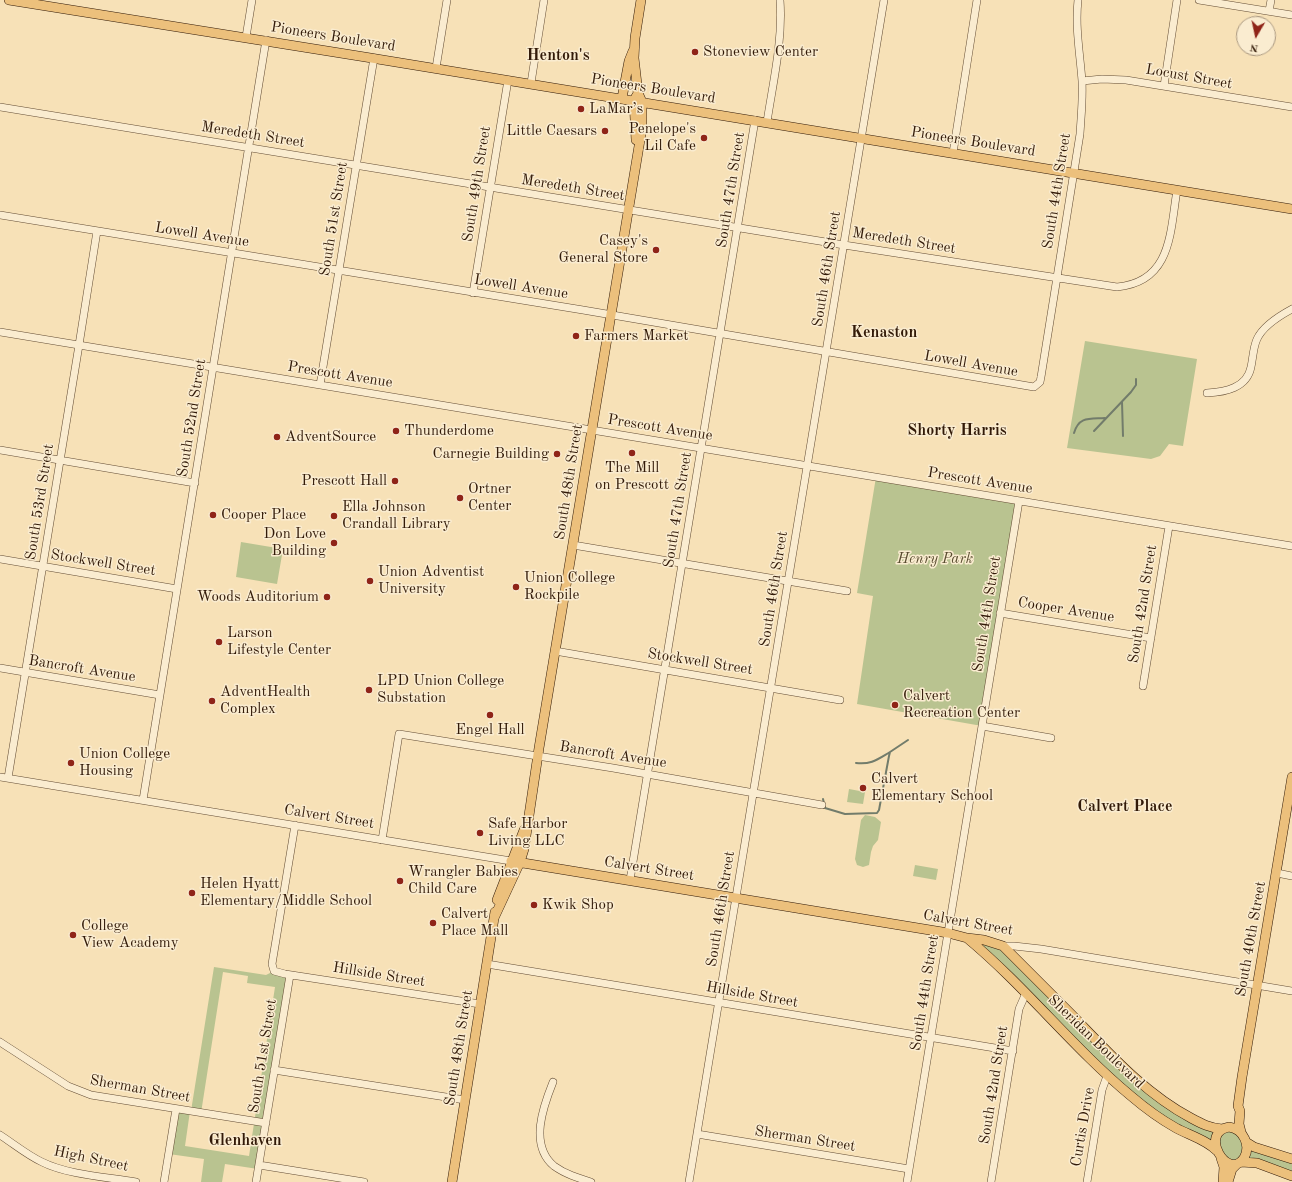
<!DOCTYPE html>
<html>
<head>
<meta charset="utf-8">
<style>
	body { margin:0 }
	#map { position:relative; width:1292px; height:1182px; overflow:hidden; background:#f7e1b7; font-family:"Old Standard TT",serif }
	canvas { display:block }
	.north { position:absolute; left:1236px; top:16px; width:40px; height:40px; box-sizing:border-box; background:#faecd0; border:1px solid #aa9880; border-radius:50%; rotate:189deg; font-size:11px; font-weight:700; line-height:16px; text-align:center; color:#321a08 }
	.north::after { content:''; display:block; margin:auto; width:14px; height:18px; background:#8f2418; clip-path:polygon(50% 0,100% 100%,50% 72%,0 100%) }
</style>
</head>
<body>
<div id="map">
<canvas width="1292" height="1182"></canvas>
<div class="north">N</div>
</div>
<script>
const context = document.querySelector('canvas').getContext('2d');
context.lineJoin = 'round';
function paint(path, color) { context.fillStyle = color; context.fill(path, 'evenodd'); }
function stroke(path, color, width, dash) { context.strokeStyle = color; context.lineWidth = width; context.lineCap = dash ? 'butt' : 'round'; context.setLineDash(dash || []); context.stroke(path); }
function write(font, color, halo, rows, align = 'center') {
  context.font = font + ' "Old Standard TT",serif'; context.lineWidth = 3; context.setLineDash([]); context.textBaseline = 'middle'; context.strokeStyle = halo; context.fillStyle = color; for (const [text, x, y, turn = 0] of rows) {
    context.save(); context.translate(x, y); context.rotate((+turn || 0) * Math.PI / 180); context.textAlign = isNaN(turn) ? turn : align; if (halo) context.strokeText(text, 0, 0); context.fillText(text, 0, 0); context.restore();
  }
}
paint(new Path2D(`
	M 1085,341 L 1197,359 L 1183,446 L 1169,444 L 1160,456 L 1151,459 L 1067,448 Z
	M 876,477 L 1019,501 L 982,726 L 857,704 L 873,596 L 857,593 Z
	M 241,542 L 283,549 L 277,584 L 236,577 Z
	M 849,789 L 865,792 L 863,804 L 847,802 Z
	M 865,815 L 875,817 L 881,822 L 878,840 L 873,846 L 871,852 L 869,865 L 863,867 L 857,865 L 855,859 L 861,820 Z
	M 915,865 L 938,869 L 936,880 L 913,876 Z
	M 967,938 L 995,943 L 1148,1089 L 1208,1127 L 1229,1127 L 1246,1142 L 1292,1159 L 1292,1176 L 1257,1163 L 1237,1164 L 1219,1155 L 1155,1115 Z
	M 214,967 L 266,975 L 274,971 L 290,975 L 258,1169 L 225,1164 L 222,1182 L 201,1182 L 204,1159 L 169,1154 L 176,1109 L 191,1111 ZM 223,972 L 248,976 L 247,983 L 275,987 L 249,1156 L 185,1146 L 190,1111 L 201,1113 Z`), '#b9c390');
stroke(new Path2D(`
	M 1122,402 L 1123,436
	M 1094,431 L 1131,392 L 1136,385 L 1136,379
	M 1074,433 C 1079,416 1090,419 1105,418
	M 856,763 C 871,765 878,759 890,752
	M 823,799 L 825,808 L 845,814 L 877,813 L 879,810 L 889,756 L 890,752 L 908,740`), '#727c6b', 2);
const minor = new Path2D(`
	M 1199,0 L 1292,15
	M 1269,11 L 1271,0
	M 246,37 L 252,0
	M 436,68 L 447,0
	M 1082,81 L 1102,79 L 1126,80 L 1292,107
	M 531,83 L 544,0
	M 1164,86 L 1177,0
	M 0,107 L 844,245 L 1117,287 C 1172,282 1170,232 1177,190
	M 767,122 C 773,82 783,41 780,0
	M 953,153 L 977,0
	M 0,215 L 583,310 L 1034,387 L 1040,382 L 1041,377 L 1080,134 C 1081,117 1083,99 1082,81 C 1080,54 1075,27 1078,0
	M 473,293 L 508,80
	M 0,332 L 1292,546
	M 320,385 L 374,58
	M 1207,393 C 1225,392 1247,388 1251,367 C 1253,358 1253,348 1257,339 C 1263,326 1279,316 1292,309
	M 0,450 L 195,483
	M 573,545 L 847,591
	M 0,559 L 177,589
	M 1000,613 L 1151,638
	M 555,651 L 840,700
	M 0,668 L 160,695
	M 1143,686 L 1169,526
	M 982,726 L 1051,738
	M 0,777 L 511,861
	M 8,778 L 79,345 L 97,231
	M 143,800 L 266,40
	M 295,825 L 272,964 L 274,971 L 285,974 L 480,1004
	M 382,840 L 399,734 L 613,768 L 822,805
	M 1277,873 L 1292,876
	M 630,880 L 755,120
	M 1003,946 L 1014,946 L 1041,949 L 1292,991
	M 487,964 L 1013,1051
	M 0,1042 L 68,1086 L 91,1095 L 266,1123
	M 274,1070 L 465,1100
	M 553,1082 C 543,1107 529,1145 554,1166 C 565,1174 578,1178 591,1182
	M 697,1134 L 909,1169
	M 0,1135 C 14,1144 27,1155 42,1162 C 68,1175 107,1177 136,1182
	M 259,1165 L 364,1182
	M 164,1182 L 176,1109
	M 256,1182 L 290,975
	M 689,1182 L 884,0
	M 907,1182 L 1019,501
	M 991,1182 L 1019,1009 L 1026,993
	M 1087,1182 L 1102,1090 L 1107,1076`);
const major = new Path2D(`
	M 9,0 C 437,68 865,138 1292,209
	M 622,98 L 629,61 L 633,51
	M 636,140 L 634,100 L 637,95
	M 511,861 L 948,933 L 967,938 L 984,940 L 1003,946 C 1026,969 1049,992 1072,1015 C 1108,1052 1144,1093 1191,1118 C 1202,1124 1210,1128 1222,1129
	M 497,900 L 524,830
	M 494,918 L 520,862 L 524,849 L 539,748 L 642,128 L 642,102 L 638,93 L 634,58 L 635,38 L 641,0
	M 967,938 C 1026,987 1073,1048 1131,1096 C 1145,1108 1160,1119 1176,1128 C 1189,1135 1207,1140 1217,1151
	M 1229,1127 C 1244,1129 1251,1146 1244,1158 C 1228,1182 1198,1132 1229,1127 Z
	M 1241,1132 L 1239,1124 L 1240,1111 L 1238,1106 L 1242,1077 L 1292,777
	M 1246,1142 L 1254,1147 L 1292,1159
	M 1221,1158 L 1224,1167 L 1223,1182
	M 1241,1162 L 1257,1163 L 1292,1176
	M 452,1182 L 495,912
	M 1228,1182 L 1232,1169 L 1237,1164`);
stroke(minor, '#634c34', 8);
stroke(major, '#321a08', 10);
stroke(minor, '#faecd0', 7);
stroke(major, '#ecc07c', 9);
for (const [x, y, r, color] of [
	[695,52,4,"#8f2418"],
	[581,109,4,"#8f2418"],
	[605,131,4,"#8f2418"],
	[704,138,4,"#8f2418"],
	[656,250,4,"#8f2418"],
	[576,336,4,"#8f2418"],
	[396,431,4,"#8f2418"],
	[277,437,4,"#8f2418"],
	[632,453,4,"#8f2418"],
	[557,454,4,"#8f2418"],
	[395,481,4,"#8f2418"],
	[460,498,4,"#8f2418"],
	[213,515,4,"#8f2418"],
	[334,516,4,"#8f2418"],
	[334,543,4,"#8f2418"],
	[370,581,4,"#8f2418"],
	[516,587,4,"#8f2418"],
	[327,597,4,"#8f2418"],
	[219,642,4,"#8f2418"],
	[369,690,4,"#8f2418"],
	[212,701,4,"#8f2418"],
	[895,705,4,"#8f2418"],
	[490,715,4,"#8f2418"],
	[71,763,4,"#8f2418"],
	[863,788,4,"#8f2418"],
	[480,833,4,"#8f2418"],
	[400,881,4,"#8f2418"],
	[192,893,4,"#8f2418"],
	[534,905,4,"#8f2418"],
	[433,923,4,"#8f2418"],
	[73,935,4,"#8f2418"]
]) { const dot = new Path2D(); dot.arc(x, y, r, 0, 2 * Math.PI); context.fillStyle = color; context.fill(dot); stroke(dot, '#faecd0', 1.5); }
write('15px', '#321a08', '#faecd0', [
	["Pioneers Boulevard",333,37,9],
	["Locust Street",1189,77,10],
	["Pioneers Boulevard",653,89,9],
	["Meredeth Street",253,135,9],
	["Pioneers Boulevard",973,142,9],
	["South 49th Street",477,184,-81],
	["Meredeth Street",573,188,9],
	["South 47th Street",731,190,-81],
	["South 44th Street",1057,191,-81],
	["South 51st Street",334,219,-81],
	["Lowell Avenue",202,235,9],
	["Meredeth Street",904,241,9],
	["South 46th Street",827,269,-81],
	["Lowell Avenue",521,287,9],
	["Lowell Avenue",971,364,10],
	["Prescott Avenue",340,375,9],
	["South 52nd Street",192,418,-81],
	["Prescott Avenue",660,428,9],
	["Prescott Avenue",980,481,9],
	["South 48th Street",569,482,-81],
	["South 53rd Street",40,502,-81],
	["South 47th Street",678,510,-81],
	["Stockwell Street",103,563,9],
	["South 46th Street",774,589,-81],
	["South 42nd Street",1143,604,-81],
	["Cooper Avenue",1066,610,9],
	["South 44th Street",987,614,-81],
	["Stockwell Street",700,662,9],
	["Bancroft Avenue",82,669,9],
	["Bancroft Avenue",613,755,9],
	["Calvert Street",329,817,9],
	["Calvert Street",649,869,9],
	["South 46th Street",721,909,-81],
	["Calvert Street",968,923,10],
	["South 40th Street",1251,939,-80],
	["Hillside Street",379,975,9],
	["South 44th Street",925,993,-81],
	["Hillside Street",752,995,10],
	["Sheridan Boulevard",1096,1042,44],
	["South 48th Street",459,1048,-81],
	["South 51st Street",263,1056,-81],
	["South 42nd Street",994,1085,-81],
	["Sherman Street",140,1089,10],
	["Curtis Drive",1083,1127,-80],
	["Sherman Street",805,1139,9],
	["High Street",91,1159,12]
]);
write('15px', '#321a08', '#faecd0', [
	["Stoneview Center",703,52],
	["LaMar’s",589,109],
	["Penelope's",696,129,"right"],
	["Lil Cafe",696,146,"right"],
	["Little Caesars",597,131,"right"],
	["Casey's",648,241,"right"],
	["General Store",648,258,"right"],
	["Farmers Market",584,336],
	["Thunderdome",404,431],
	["AdventSource",285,437],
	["Carnegie Building",549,454,"right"],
	["The Mill",632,468,"center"],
	["on Prescott",632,485,"center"],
	["Prescott Hall",387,481,"right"],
	["Ortner",468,489],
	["Center",468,506],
	["Ella Johnson",342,507],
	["Crandall Library",342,524],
	["Cooper Place",221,515],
	["Don Love",326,534,"right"],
	["Building",326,551,"right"],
	["Union Adventist",378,572],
	["University",378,589],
	["Union College",524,578],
	["Rockpile",524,595],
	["Woods Auditorium",319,597,"right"],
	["Larson",227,633],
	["Lifestyle Center",227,650],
	["LPD Union College",377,681],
	["Substation",377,698],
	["AdventHealth",220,692],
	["Complex",220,709],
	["Calvert",903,696],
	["Recreation Center",903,713],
	["Engel Hall",490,730,"center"],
	["Union College",79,754],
	["Housing",79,771],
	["Calvert",871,779],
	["Elementary School",871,796],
	["Safe Harbor",488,824],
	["Living LLC",488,841],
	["Wrangler Babies",408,872],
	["Child Care",408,889],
	["Helen Hyatt",200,884],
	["Elementary/Middle School",200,901],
	["Kwik Shop",542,905],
	["Calvert",441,914],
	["Place Mall",441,931],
	["College",81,926],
	["View Academy",81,943]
], 'left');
write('italic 15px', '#5a4d31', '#faecd0', [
	["Henry Park",935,559]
]);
write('bold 16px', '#321a08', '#faecd0', [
	["Henton's",558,56],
	["Kenaston",884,333],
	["Shorty Harris",957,431],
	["Calvert Place",1125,807],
	["Glenhaven",245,1141]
]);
</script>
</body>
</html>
